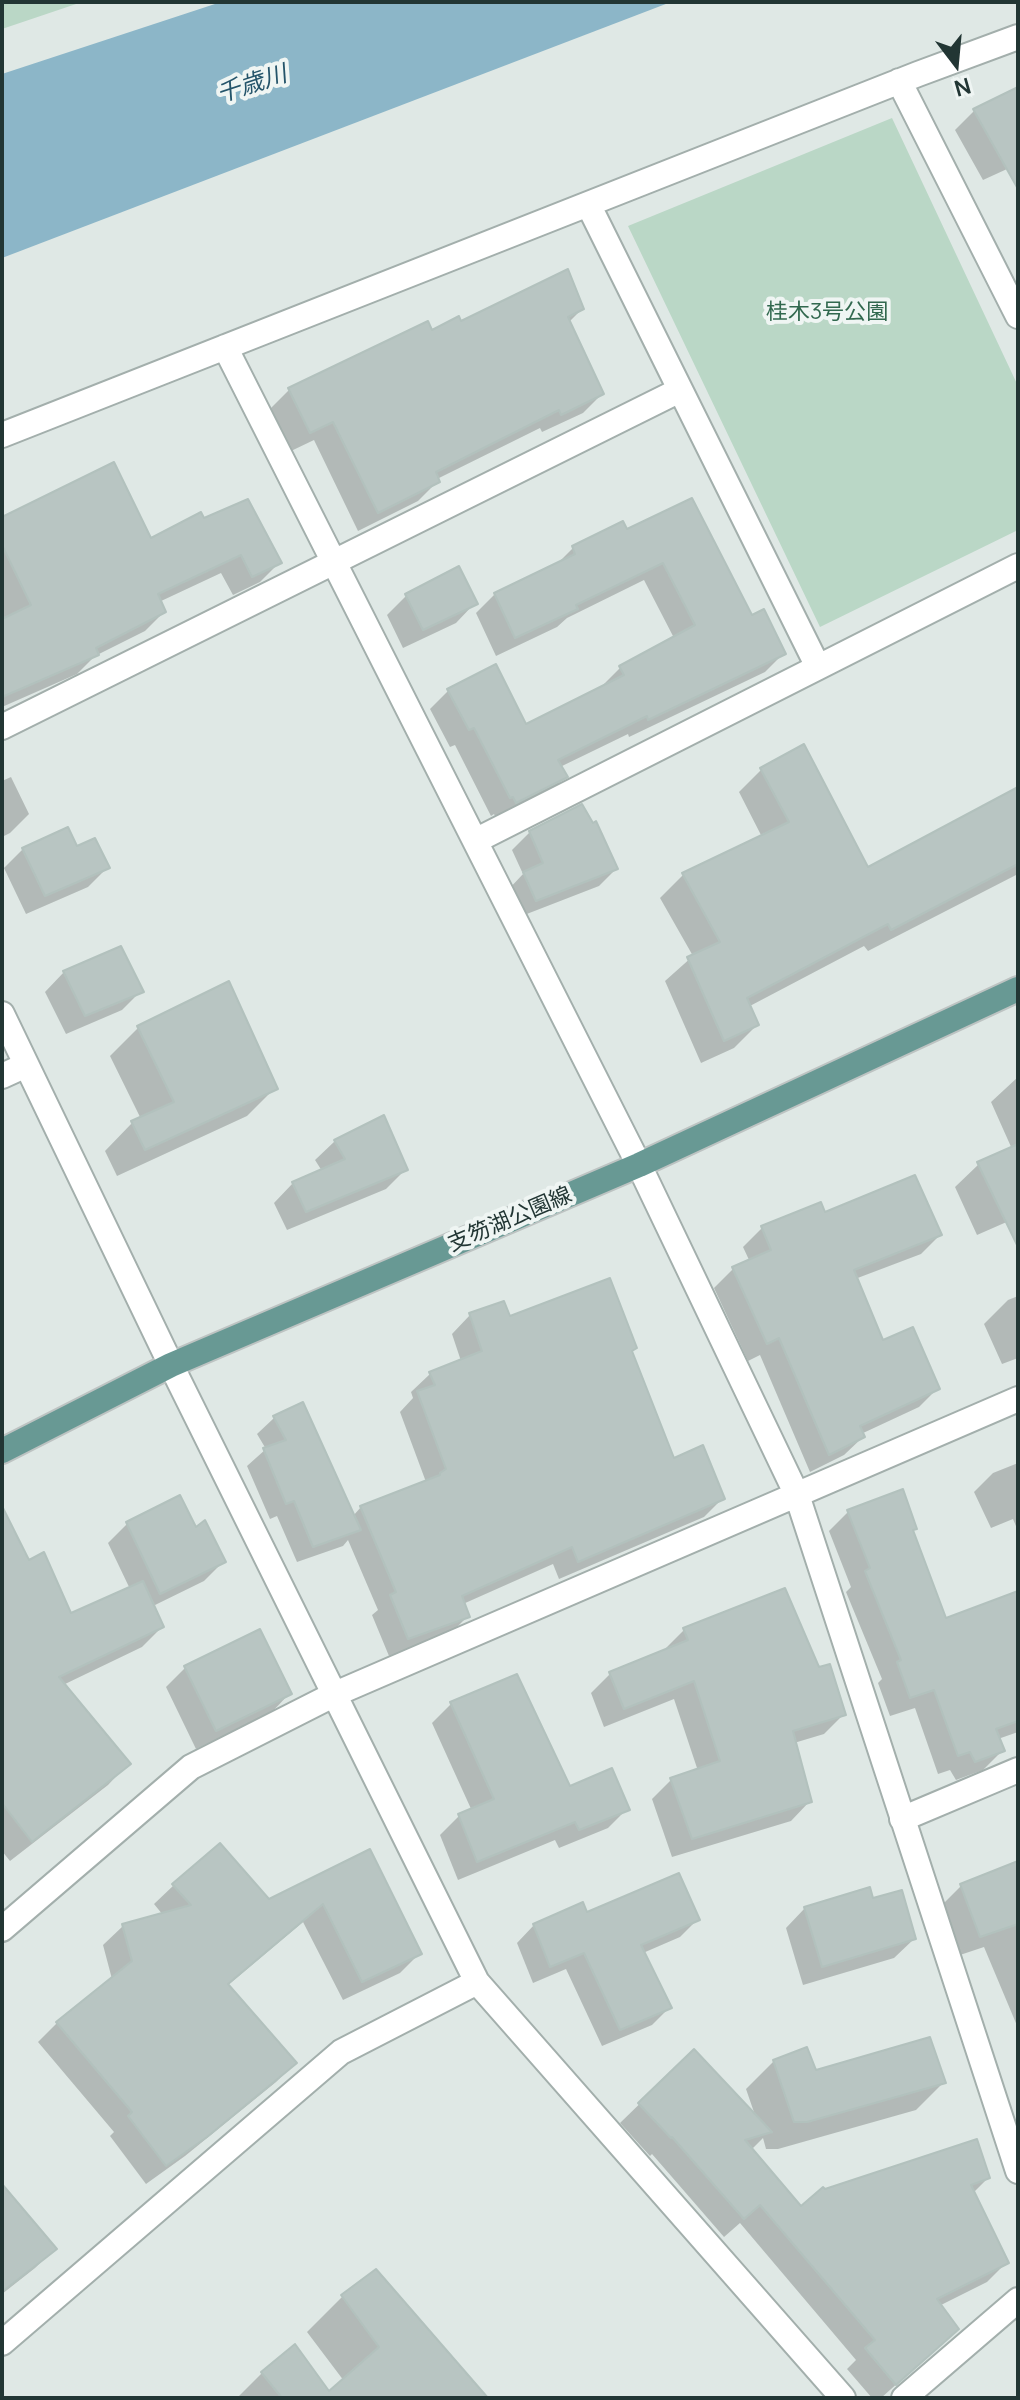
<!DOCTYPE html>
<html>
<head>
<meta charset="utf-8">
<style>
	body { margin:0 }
	#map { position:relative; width:1020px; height:2400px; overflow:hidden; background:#dfe8e5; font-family:Manrope,sans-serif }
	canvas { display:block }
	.frame { position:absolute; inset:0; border:4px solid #223634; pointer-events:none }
	.north { position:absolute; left:916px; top:24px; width:80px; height:80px; -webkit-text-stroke:6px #eff5f3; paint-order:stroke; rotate:164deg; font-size:22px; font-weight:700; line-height:32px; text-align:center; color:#223634 }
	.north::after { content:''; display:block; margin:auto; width:28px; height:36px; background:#223634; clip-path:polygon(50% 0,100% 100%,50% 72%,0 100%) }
</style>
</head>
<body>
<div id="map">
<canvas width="1020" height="2400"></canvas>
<div class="frame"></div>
<div class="north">N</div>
</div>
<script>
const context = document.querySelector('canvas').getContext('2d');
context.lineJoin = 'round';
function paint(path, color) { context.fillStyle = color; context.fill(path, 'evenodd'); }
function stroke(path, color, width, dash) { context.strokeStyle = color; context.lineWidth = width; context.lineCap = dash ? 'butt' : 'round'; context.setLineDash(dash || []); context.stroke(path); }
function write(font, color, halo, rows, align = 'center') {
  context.font = font + ' Manrope,"Noto Sans JP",sans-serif'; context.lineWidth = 8; context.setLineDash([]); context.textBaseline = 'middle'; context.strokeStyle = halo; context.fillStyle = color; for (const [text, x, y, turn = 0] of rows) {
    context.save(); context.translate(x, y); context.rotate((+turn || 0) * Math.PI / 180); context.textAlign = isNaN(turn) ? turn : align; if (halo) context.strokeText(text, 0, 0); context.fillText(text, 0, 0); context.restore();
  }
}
paint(new Path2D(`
	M 2,2 L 82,2 L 2,29 Z
	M 892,118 L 1018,386 L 1018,530 L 820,627 L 628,226 Z`), '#bad7c6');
paint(new Path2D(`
	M 221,2 L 671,2 L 2,258 L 2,74 Z`), '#8cb6c8');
paint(new Path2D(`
	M 1018,89 L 1018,164 L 983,180 L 955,130 L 974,111 Z
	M 582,309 L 568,323 L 602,394 L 583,413 L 542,432 L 540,428 L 437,479 L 438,481 L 418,501 L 358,531 L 314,440 L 291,451 L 270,409 L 289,390 L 431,333 Z
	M 2,519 L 150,541 L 203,520 L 279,563 L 260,582 L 233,595 L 221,573 L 159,602 L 164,612 L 145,631 L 95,656 L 77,674 L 2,707 Z
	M 622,524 L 627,532 L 751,617 L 784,653 L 765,672 L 629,737 L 628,734 L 560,767 L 565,777 L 547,795 L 497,820 L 494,814 L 491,816 L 455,745 L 450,747 L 430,709 L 449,690 L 525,727 L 602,686 L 620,668 L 674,638 L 644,580 L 567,618 L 557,627 L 496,656 L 476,613 L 495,594 L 556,565 L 573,548 Z
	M 406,596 L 475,603 L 456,623 L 403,648 L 387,615 Z
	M 762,769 L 867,870 L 1018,789 L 1018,874 L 868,951 L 864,946 L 748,1007 L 757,1025 L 734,1048 L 701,1063 L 665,981 L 693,956 L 660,898 L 683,875 L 762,837 L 739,792 Z
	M 11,777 L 29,814 L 10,833 L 2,837 L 2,781 Z
	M 530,832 L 616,869 L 599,886 L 519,917 L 507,891 L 523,874 L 512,850 Z
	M 23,849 L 76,849 L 107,868 L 88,887 L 26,914 L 4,868 Z
	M 64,972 L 141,991 L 122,1010 L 66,1034 L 45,992 Z
	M 138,1028 L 275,1088 L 247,1116 L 117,1176 L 105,1151 L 132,1123 L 141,1119 L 110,1056 Z
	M 1018,1077 L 1018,1217 L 977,1235 L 955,1187 L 979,1164 L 1012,1149 L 991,1102 Z
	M 383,1118 L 405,1170 L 386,1189 L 287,1230 L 274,1203 L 293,1183 L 322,1171 L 315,1160 L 335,1141 Z
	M 820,1205 L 824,1214 L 940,1235 L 921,1254 L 855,1279 L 882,1343 L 938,1388 L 919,1407 L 861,1434 L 863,1437 L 844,1455 L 810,1472 L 760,1355 L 748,1361 L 714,1288 L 733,1269 L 750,1262 L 743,1247 L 762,1228 Z
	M 1018,1296 L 1018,1358 L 1002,1364 L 984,1324 L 1008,1300 Z
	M 470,1315 L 508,1319 L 630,1353 L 673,1460 L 723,1498 L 704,1517 L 559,1579 L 553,1564 L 463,1604 L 468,1616 L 449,1635 L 389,1656 L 372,1615 L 378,1610 L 348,1540 L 343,1546 L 297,1562 L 277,1516 L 270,1519 L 247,1466 L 266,1449 L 257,1434 L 274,1418 L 302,1405 L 353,1516 L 361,1507 L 426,1482 L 400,1412 L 413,1398 L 411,1392 L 430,1374 L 461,1361 L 452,1334 Z
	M 1018,1463 L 1018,1531 L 1013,1519 L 991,1528 L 974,1492 L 993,1473 Z
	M 848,1512 L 915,1528 L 911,1532 L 944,1620 L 1018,1604 L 1018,1732 L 998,1739 L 1003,1750 L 983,1770 L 956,1780 L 950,1770 L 938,1774 L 915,1708 L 890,1716 L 878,1683 L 882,1679 L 846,1592 L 851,1587 L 829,1531 Z
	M 127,1524 L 195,1529 L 223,1562 L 204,1581 L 153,1606 L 162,1627 L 142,1647 L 63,1685 L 128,1764 L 108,1785 L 10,1861 L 2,1851 L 2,1554 L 29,1563 L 70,1615 L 130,1589 L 108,1543 Z
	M 684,1630 L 818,1670 L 843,1715 L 824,1734 L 794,1743 L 810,1801 L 791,1821 L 672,1857 L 652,1799 L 671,1780 L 698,1771 L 674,1699 L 604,1727 L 591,1693 L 610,1674 L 665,1649 Z
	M 185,1668 L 290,1693 L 271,1713 L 196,1749 L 166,1687 Z
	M 516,1676 L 569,1788 L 627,1809 L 608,1828 L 559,1848 L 555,1840 L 458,1880 L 440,1835 L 459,1816 L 472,1811 L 432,1723 L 451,1704 Z
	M 369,1852 L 419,1954 L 400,1973 L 343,2000 L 303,1922 L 227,1986 L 295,2063 L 276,2082 L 185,2156 L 146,2184 L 110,2136 L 114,2132 L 38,2042 L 57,2023 L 112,1979 L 103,1945 L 123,1926 L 163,1915 L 154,1904 L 174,1885 L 269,1901 Z
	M 1018,1863 L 1018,2028 L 984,1947 L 960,1955 L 942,1905 L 961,1886 Z
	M 872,1901 L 914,1939 L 894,1958 L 803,1985 L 786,1928 L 805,1908 Z
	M 586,1915 L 698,1919 L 680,1937 L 643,1953 L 669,2008 L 652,2025 L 602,2046 L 566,1969 L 533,1983 L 517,1943 L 534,1925 Z
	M 694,2051 L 756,2118 L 746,2089 L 774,2061 L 815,2072 L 944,2082 L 916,2110 L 778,2149 L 766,2149 L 763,2138 L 751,2150 L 801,2208 L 988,2178 L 973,2193 L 1006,2263 L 987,2282 L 939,2306 L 937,2348 L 881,2398 L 872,2398 L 847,2369 L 856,2360 L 740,2223 L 724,2237 L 652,2154 L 650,2156 L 620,2123 Z
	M 2,2187 L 54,2249 L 35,2268 L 2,2294 Z
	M 376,2271 L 486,2398 L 237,2398 L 262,2373 L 294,2347 L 329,2394 L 344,2381 L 307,2332 L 342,2297 Z`), '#0003');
const building = new Path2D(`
	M 1018,87 L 1018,189 L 973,109 Z
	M 568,269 L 584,309 L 568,317 L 604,394 L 561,415 L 559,410 L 436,472 L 440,482 L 378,513 L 333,422 L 310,433 L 288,388 L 428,321 L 432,330 L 459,316 L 461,321 Z
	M 114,462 L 151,538 L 201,512 L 204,518 L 248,499 L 282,563 L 252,577 L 241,555 L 158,594 L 166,612 L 96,648 L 99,655 L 2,697 L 2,619 L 31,605 L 2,545 L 2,517 Z
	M 692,498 L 752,615 L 764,609 L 786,654 L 648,720 L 647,716 L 558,760 L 568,777 L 516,803 L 513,797 L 510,798 L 474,728 L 469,730 L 447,689 L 496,664 L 526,724 L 624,675 L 619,666 L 695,625 L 663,563 L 576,605 L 578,609 L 515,638 L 494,593 L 575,554 L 572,546 L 623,521 L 627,529 Z
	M 459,566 L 478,604 L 423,630 L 405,594 Z
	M 804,744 L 868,867 L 1018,787 L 1018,864 L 891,930 L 888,924 L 747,998 L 759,1025 L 724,1041 L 687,957 L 720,942 L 682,873 L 789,822 L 760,768 Z
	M 582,804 L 593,823 L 596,821 L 618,869 L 536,901 L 523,872 L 543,863 L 529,831 Z
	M 68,827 L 77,846 L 95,838 L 110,868 L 45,896 L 22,848 Z
	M 121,946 L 144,992 L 85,1016 L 63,971 Z
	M 229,981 L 278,1089 L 145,1150 L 131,1121 L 174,1102 L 137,1026 Z
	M 384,1115 L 408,1170 L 306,1212 L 292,1182 L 345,1159 L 334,1140 Z
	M 1018,1144 L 1018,1247 L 977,1162 Z
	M 915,1175 L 942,1235 L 854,1270 L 883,1340 L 913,1327 L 940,1389 L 860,1426 L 865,1437 L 829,1455 L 779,1338 L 767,1344 L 732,1267 L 771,1250 L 761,1226 L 821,1202 L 825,1212 Z
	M 610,1278 L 637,1348 L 632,1351 L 674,1458 L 703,1445 L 725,1499 L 578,1562 L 572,1547 L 462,1596 L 470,1617 L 408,1639 L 390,1595 L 396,1592 L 360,1506 L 440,1475 L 440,1473 L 446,1469 L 417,1391 L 435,1385 L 429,1372 L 482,1351 L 469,1313 L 504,1301 L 510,1316 Z
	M 303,1402 L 361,1530 L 313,1547 L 294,1501 L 286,1504 L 263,1448 L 286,1440 L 273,1416 Z
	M 903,1489 L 917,1529 L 913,1530 L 946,1618 L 1018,1591 L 1018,1721 L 996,1729 L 1005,1751 L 975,1762 L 970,1752 L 958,1756 L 934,1690 L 910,1698 L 897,1662 L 901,1660 L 865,1571 L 870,1568 L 847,1510 Z
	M 180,1495 L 196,1527 L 205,1520 L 226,1562 L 160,1594 L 126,1522 Z
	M 2,1506 L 29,1560 L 44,1552 L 71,1613 L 143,1581 L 164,1627 L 59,1677 L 131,1764 L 32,1842 L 2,1803 Z
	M 785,1588 L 819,1667 L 830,1664 L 846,1715 L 793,1731 L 812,1802 L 692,1839 L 670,1778 L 720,1761 L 694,1681 L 624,1709 L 609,1672 L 688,1640 L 683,1628 Z
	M 260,1629 L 292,1694 L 216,1731 L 184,1666 Z
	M 517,1674 L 570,1786 L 612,1768 L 630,1810 L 579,1830 L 575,1822 L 477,1862 L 458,1814 L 494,1799 L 450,1702 Z
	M 220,1843 L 269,1899 L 370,1849 L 422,1954 L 362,1982 L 323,1904 L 228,1984 L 297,2063 L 207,2137 L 166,2166 L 128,2116 L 132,2112 L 56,2022 L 132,1961 L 122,1924 L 191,1905 L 172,1884 Z
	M 1018,1861 L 1018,1924 L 980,1937 L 960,1884 Z
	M 679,1873 L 700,1920 L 641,1945 L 672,2008 L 620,2030 L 584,1953 L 550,1967 L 533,1924 L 583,1902 L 587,1912 Z
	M 870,1887 L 873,1898 L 902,1890 L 916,1939 L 822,1967 L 804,1907 Z
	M 930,2037 L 946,2083 L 807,2122 L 794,2122 L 773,2060 L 807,2047 L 816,2070 Z
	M 694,2049 L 772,2132 L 745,2140 L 801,2206 L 823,2187 L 825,2189 L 977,2139 L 990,2178 L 971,2185 L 1009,2263 L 937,2299 L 959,2329 L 896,2385 L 865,2348 L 875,2340 L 760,2205 L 744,2219 L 672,2137 L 671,2138 L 638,2103 Z
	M 2,2184 L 57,2249 L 2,2292 Z
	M 376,2269 L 488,2398 L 282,2398 L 261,2372 L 295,2344 L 329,2391 L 379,2347 L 341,2295 Z`);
paint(building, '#b8c5c2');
stroke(building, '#b2c1bd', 2);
const street = new Path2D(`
	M 899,81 L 1018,316
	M 588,204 L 818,667
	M 225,347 L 639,1165 L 797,1495 L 1018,2171
	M 2,435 L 918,74 L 1018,37
	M 2,727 L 680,390
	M 475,841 L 1018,566
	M 2,1014 L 171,1365 L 477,1982 L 843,2398
	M 2,1076 L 26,1065
	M 902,1819 L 1018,1770
	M 2,1929 L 191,1767 L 335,1694 L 1018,1399
	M 2,2343 L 341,2052 L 477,1982
	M 904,2398 L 1018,2300`);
const primary = new Path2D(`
	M 2,1451 L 171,1365 L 639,1165 L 1018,989`);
stroke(street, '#a3afac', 28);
stroke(primary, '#bdc3c2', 28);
stroke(street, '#fff', 24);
stroke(primary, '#689994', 24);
write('22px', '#31684e', '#eff5f3', [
	["桂木3号公園",827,313]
]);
write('22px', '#223634', '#eff5f3', [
	["支笏湖公園線",510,1220,-23]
]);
write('italic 24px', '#24546a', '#eff5f3', [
	["千歳川",252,85,-18]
]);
</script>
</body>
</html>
